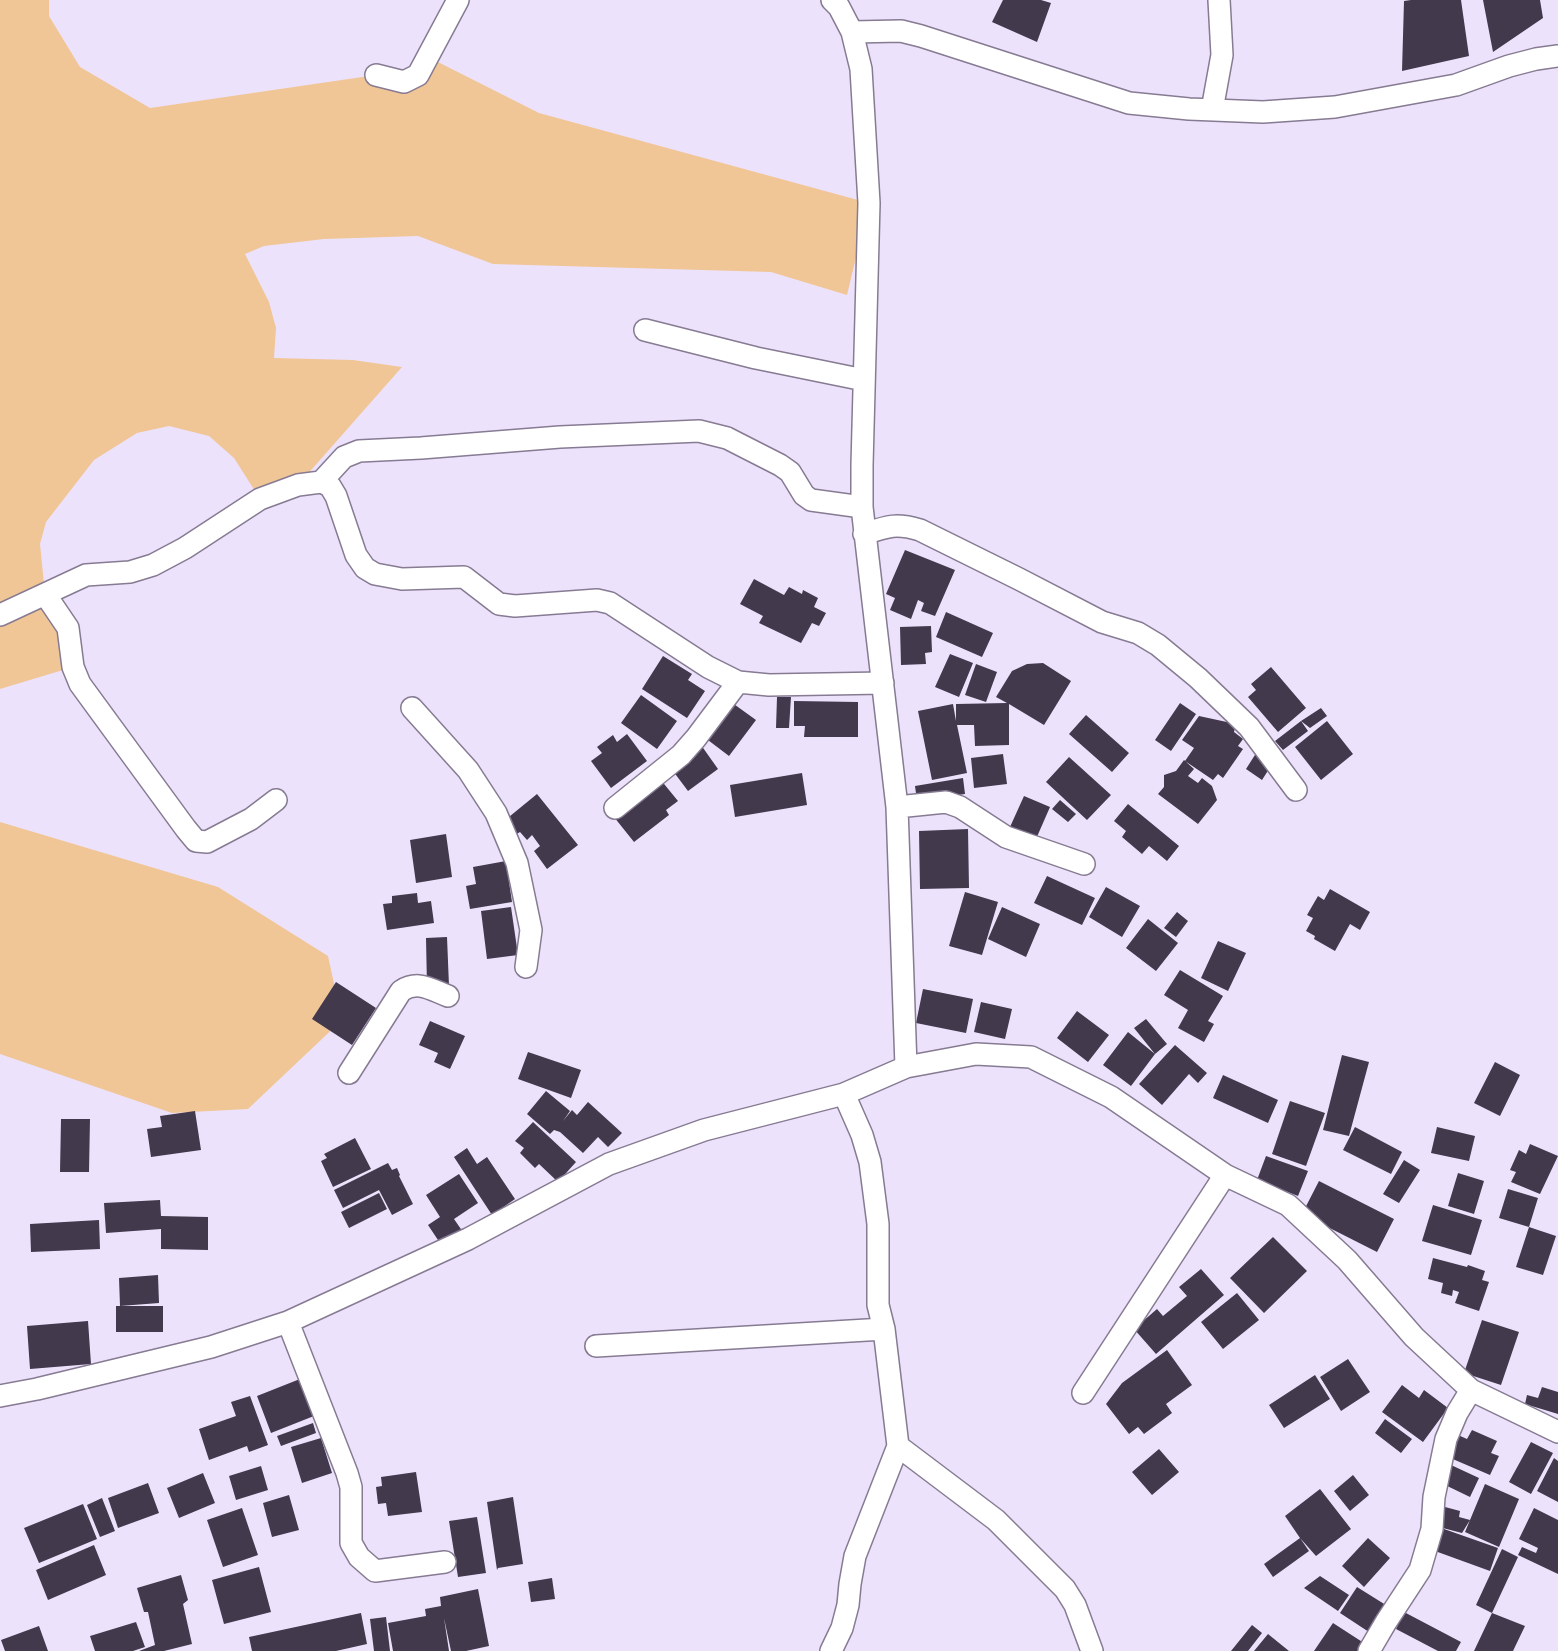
<!DOCTYPE html>
<html>
<head>
<meta charset="utf-8">
<style>
	body { margin:0 }
	canvas { display:block; background:#ede2fb }
</style>
</head>
<body>
<canvas width="1558" height="1651"></canvas>
<script>
const context = document.querySelector('canvas').getContext('2d');
context.lineJoin = 'round';
function paint(path, color) { context.fillStyle = color; context.fill(path, 'evenodd'); }
function stroke(path, color, width, dash) { context.strokeStyle = color; context.lineWidth = width; context.lineCap = dash ? 'butt' : 'round'; context.setLineDash(dash || []); context.stroke(path); }
paint(new Path2D(`
	M 0,0 L 49,0 L 49,16 L 80,67 L 150,108 L 376,75 L 404,82 L 428,57 L 539,113 L 869,203 L 847,295 L 771,272 L 493,264 L 418,236 L 324,239 L 264,246 L 245,254 L 269,302 L 276,328 L 274,358 L 353,360 L 402,367 L 298,485 L 260,499 L 234,458 L 209,436 L 169,426 L 137,433 L 94,460 L 46,522 L 40,544 L 45,594 L 73,667 L 0,689 Z
	M 0,822 L 218,887 L 328,956 L 342,1020 L 248,1109 L 172,1113 L 0,1054 Z`), '#f0c697');
paint(new Path2D(`
	M 1003,0 L 1041,0 L 1051,3 L 1037,42 L 992,22 Z
	M 1411,0 L 1461,0 L 1469,56 L 1402,71 L 1404,1 Z
	M 1483,0 L 1540,0 L 1543,18 L 1493,52 Z
	M 905,550 L 955,570 L 935,616 L 921,611 L 924,603 L 918,600 L 911,619 L 890,610 L 895,598 L 886,594 Z
	M 754,579 L 784,595 L 789,587 L 802,594 L 803,590 L 818,598 L 814,607 L 826,613 L 819,626 L 812,623 L 801,643 L 759,623 L 763,616 L 740,604 Z
	M 946,612 L 993,633 L 982,657 L 936,637 Z
	M 931,626 L 932,652 L 925,653 L 926,664 L 901,665 L 900,627 Z
	M 950,654 L 973,663 L 959,697 L 935,687 Z
	M 663,656 L 692,674 L 688,680 L 705,691 L 687,718 L 642,689 Z
	M 1043,663 L 1071,681 L 1044,725 L 1009,704 L 1009,745 L 975,746 L 974,725 L 957,725 L 967,773 L 932,780 L 918,711 L 953,704 L 956,721 L 956,704 L 1007,703 L 996,697 L 1012,671 L 1027,664 Z
	M 976,664 L 997,672 L 986,702 L 965,695 Z
	M 1271,667 L 1306,708 L 1278,732 L 1248,697 L 1256,690 L 1251,684 Z
	M 641,695 L 677,721 L 657,749 L 621,723 Z
	M 777,697 L 791,697 L 789,728 L 776,728 Z
	M 794,701 L 858,702 L 858,737 L 804,737 L 805,726 L 794,726 Z
	M 731,702 L 756,720 L 729,756 L 704,737 Z
	M 1180,703 L 1196,714 L 1171,751 L 1155,740 Z
	M 1321,708 L 1327,716 L 1310,728 L 1301,721 Z
	M 1086,715 L 1129,753 L 1112,772 L 1069,734 Z
	M 1199,716 L 1236,724 L 1234,732 L 1243,739 L 1238,746 L 1243,749 L 1223,778 L 1218,774 L 1213,780 L 1185,761 L 1194,748 L 1182,740 Z
	M 1301,721 L 1308,731 L 1283,750 L 1275,741 Z
	M 1327,721 L 1353,754 L 1321,780 L 1295,747 Z
	M 627,734 L 647,761 L 611,788 L 591,761 L 602,753 L 597,747 L 613,735 L 617,742 Z
	M 701,745 L 718,769 L 688,791 L 670,767 Z
	M 1260,747 L 1276,758 L 1262,780 L 1246,769 Z
	M 1003,754 L 1007,784 L 974,788 L 971,758 Z
	M 1069,757 L 1111,795 L 1087,820 L 1046,782 Z
	M 1184,760 L 1194,769 L 1188,776 L 1198,783 L 1202,778 L 1212,786 L 1217,800 L 1198,824 L 1158,794 L 1164,787 L 1164,775 L 1176,771 Z
	M 802,773 L 807,805 L 735,817 L 730,785 Z
	M 963,778 L 965,794 L 917,801 L 915,786 Z
	M 660,779 L 678,801 L 666,810 L 669,815 L 634,842 L 614,817 Z
	M 537,794 L 578,845 L 547,869 L 534,851 L 540,846 L 532,835 L 527,840 L 520,832 L 515,835 L 504,821 Z
	M 1024,796 L 1050,807 L 1036,839 L 1010,827 Z
	M 1060,800 L 1076,814 L 1068,822 L 1052,809 Z
	M 1128,804 L 1179,846 L 1167,861 L 1149,846 L 1142,854 L 1122,837 L 1126,831 L 1114,821 Z
	M 968,829 L 969,888 L 920,889 L 919,831 Z
	M 446,834 L 452,877 L 416,883 L 410,840 Z
	M 506,861 L 512,902 L 470,909 L 466,886 L 476,884 L 473,867 Z
	M 1047,876 L 1095,898 L 1082,925 L 1034,903 Z
	M 1106,887 L 1140,906 L 1122,937 L 1089,917 Z
	M 1330,889 L 1370,912 L 1360,930 L 1350,924 L 1335,951 L 1314,939 L 1315,936 L 1306,931 L 1313,918 L 1307,915 L 1318,896 L 1324,900 Z
	M 965,892 L 998,902 L 982,955 L 949,946 Z
	M 417,893 L 418,903 L 431,901 L 434,923 L 387,930 L 383,904 L 392,903 L 392,896 Z
	M 511,907 L 518,955 L 487,959 L 481,911 Z
	M 1002,907 L 1040,924 L 1026,957 L 988,939 Z
	M 1177,912 L 1188,921 L 1176,937 L 1164,928 Z
	M 1148,919 L 1178,943 L 1156,971 L 1126,948 Z
	M 447,937 L 449,986 L 427,987 L 426,938 Z
	M 1218,941 L 1246,953 L 1228,991 L 1201,978 Z
	M 1180,970 L 1223,996 L 1208,1021 L 1214,1024 L 1204,1042 L 1178,1028 L 1188,1010 L 1164,995 Z
	M 336,982 L 376,1008 L 352,1045 L 312,1019 Z
	M 923,989 L 973,999 L 966,1033 L 916,1023 Z
	M 981,1002 L 1012,1009 L 1005,1039 L 974,1032 Z
	M 1077,1011 L 1109,1035 L 1088,1062 L 1057,1038 Z
	M 1146,1019 L 1167,1044 L 1155,1054 L 1134,1028 Z
	M 430,1021 L 465,1036 L 450,1069 L 434,1062 L 438,1053 L 419,1045 Z
	M 1128,1032 L 1155,1054 L 1131,1086 L 1103,1065 Z
	M 1175,1045 L 1207,1073 L 1198,1083 L 1189,1074 L 1162,1105 L 1139,1084 Z
	M 528,1052 L 581,1070 L 571,1098 L 518,1079 Z
	M 1342,1055 L 1369,1062 L 1349,1136 L 1323,1130 Z
	M 1495,1062 L 1520,1075 L 1500,1116 L 1474,1103 Z
	M 1223,1075 L 1278,1100 L 1268,1123 L 1213,1098 Z
	M 546,1091 L 570,1111 L 563,1121 L 572,1110 L 577,1115 L 588,1102 L 622,1133 L 608,1147 L 598,1137 L 583,1153 L 560,1132 L 554,1130 L 550,1134 L 527,1114 Z
	M 1290,1101 L 1325,1113 L 1306,1166 L 1272,1154 Z
	M 195,1111 L 201,1150 L 151,1157 L 147,1129 L 162,1127 L 160,1116 Z
	M 61,1119 L 90,1119 L 89,1172 L 60,1172 Z
	M 533,1122 L 576,1162 L 558,1182 L 539,1164 L 535,1168 L 520,1153 L 524,1148 L 515,1141 Z
	M 1355,1127 L 1402,1152 L 1391,1174 L 1343,1150 Z
	M 1437,1127 L 1475,1136 L 1469,1161 L 1431,1153 Z
	M 355,1138 L 371,1169 L 333,1187 L 321,1161 L 327,1158 L 324,1154 Z
	M 1530,1144 L 1558,1156 L 1540,1194 L 1511,1182 L 1516,1172 L 1510,1170 L 1519,1150 L 1526,1154 Z
	M 467,1148 L 477,1164 L 487,1157 L 515,1199 L 492,1215 L 454,1157 Z
	M 1266,1156 L 1308,1171 L 1298,1196 L 1257,1180 Z
	M 1404,1160 L 1420,1170 L 1399,1203 L 1383,1194 Z
	M 388,1163 L 392,1170 L 397,1168 L 400,1175 L 399,1176 L 413,1204 L 392,1215 L 379,1190 L 343,1208 L 334,1190 Z
	M 1458,1173 L 1484,1181 L 1474,1214 L 1448,1206 Z
	M 459,1174 L 478,1203 L 454,1219 L 465,1235 L 444,1249 L 428,1225 L 440,1217 L 426,1195 Z
	M 1319,1181 L 1394,1219 L 1377,1252 L 1302,1214 Z
	M 1508,1189 L 1538,1198 L 1529,1227 L 1499,1218 Z
	M 379,1193 L 387,1209 L 349,1228 L 341,1212 Z
	M 160,1200 L 161,1216 L 208,1217 L 208,1250 L 161,1249 L 161,1229 L 106,1233 L 104,1203 Z
	M 1433,1205 L 1482,1220 L 1471,1255 L 1422,1241 Z
	M 99,1220 L 100,1249 L 31,1252 L 30,1224 Z
	M 1529,1227 L 1556,1236 L 1543,1275 L 1516,1267 Z
	M 1273,1237 L 1307,1271 L 1264,1313 L 1230,1278 Z
	M 1433,1258 L 1467,1267 L 1468,1265 L 1485,1271 L 1482,1280 L 1489,1282 L 1479,1311 L 1455,1303 L 1459,1292 L 1453,1290 L 1452,1296 L 1441,1293 L 1443,1283 L 1428,1279 Z
	M 1201,1269 L 1224,1295 L 1156,1354 L 1134,1329 L 1157,1309 L 1163,1316 L 1187,1296 L 1179,1287 Z
	M 158,1275 L 159,1303 L 120,1306 L 119,1278 Z
	M 1237,1293 L 1259,1320 L 1223,1349 L 1201,1322 Z
	M 116,1306 L 163,1306 L 163,1332 L 116,1332 Z
	M 1482,1320 L 1519,1332 L 1501,1385 L 1464,1373 Z
	M 88,1321 L 91,1364 L 30,1369 L 27,1326 Z
	M 1167,1350 L 1192,1385 L 1166,1404 L 1172,1413 L 1144,1434 L 1138,1427 L 1129,1434 L 1106,1404 L 1122,1383 Z
	M 1348,1359 L 1370,1392 L 1341,1411 L 1320,1377 Z
	M 1315,1375 L 1330,1399 L 1284,1428 L 1269,1405 Z
	M 305,1377 L 319,1414 L 271,1433 L 257,1396 Z
	M 1402,1385 L 1419,1398 L 1424,1390 L 1448,1408 L 1423,1442 L 1382,1412 Z
	M 1542,1387 L 1558,1392 L 1558,1414 L 1525,1404 L 1527,1395 L 1538,1398 Z
	M 250,1396 L 268,1445 L 249,1452 L 247,1446 L 209,1460 L 199,1429 L 236,1416 L 231,1402 Z
	M 1385,1419 L 1412,1439 L 1401,1453 L 1375,1433 Z
	M 313,1423 L 316,1433 L 281,1446 L 277,1436 Z
	M 1472,1430 L 1497,1441 L 1491,1453 L 1499,1456 L 1490,1475 L 1448,1457 L 1458,1435 L 1467,1439 Z
	M 321,1438 L 332,1473 L 302,1483 L 291,1447 Z
	M 1531,1442 L 1553,1453 L 1531,1494 L 1509,1482 Z
	M 1159,1449 L 1179,1472 L 1152,1495 L 1132,1472 Z
	M 1554,1458 L 1558,1461 L 1558,1502 L 1537,1491 Z
	M 1451,1465 L 1479,1478 L 1470,1497 L 1441,1483 Z
	M 261,1466 L 268,1490 L 236,1500 L 229,1476 Z
	M 416,1472 L 422,1512 L 388,1516 L 386,1503 L 378,1504 L 376,1487 L 382,1486 L 381,1477 Z
	M 203,1473 L 215,1503 L 179,1518 L 167,1488 Z
	M 1353,1475 L 1369,1495 L 1350,1511 L 1334,1491 Z
	M 148,1483 L 159,1513 L 118,1528 L 108,1498 Z
	M 1485,1484 L 1519,1499 L 1499,1547 L 1465,1532 Z
	M 1320,1489 L 1351,1529 L 1316,1556 L 1300,1538 L 1285,1516 Z
	M 289,1495 L 299,1530 L 272,1537 L 263,1503 Z
	M 513,1497 L 523,1564 L 498,1568 L 497,1570 L 487,1502 Z
	M 102,1498 L 115,1531 L 100,1537 L 87,1505 Z
	M 83,1504 L 97,1539 L 39,1563 L 24,1528 Z
	M 1445,1507 L 1460,1511 L 1459,1517 L 1470,1520 L 1462,1533 L 1439,1527 Z
	M 242,1508 L 258,1555 L 223,1567 L 207,1520 Z
	M 1534,1508 L 1558,1520 L 1558,1574 L 1518,1555 L 1522,1547 L 1536,1553 L 1538,1548 L 1519,1539 Z
	M 477,1517 L 486,1573 L 458,1577 L 449,1521 Z
	M 1444,1529 L 1498,1548 L 1490,1571 L 1435,1551 Z
	M 1300,1538 L 1309,1551 L 1273,1577 L 1264,1564 Z
	M 1368,1538 L 1390,1558 L 1364,1587 L 1342,1566 Z
	M 94,1545 L 106,1575 L 48,1600 L 36,1570 Z
	M 1502,1549 L 1518,1557 L 1492,1613 L 1476,1605 Z
	M 259,1567 L 271,1612 L 224,1624 L 212,1580 Z
	M 181,1575 L 188,1600 L 183,1604 L 192,1644 L 164,1651 L 139,1651 L 155,1645 L 148,1612 L 144,1612 L 137,1588 Z
	M 1320,1576 L 1349,1595 L 1338,1611 L 1304,1588 Z
	M 552,1578 L 555,1599 L 531,1602 L 528,1582 Z
	M 1357,1587 L 1389,1607 L 1372,1634 L 1340,1613 Z
	M 478,1589 L 489,1646 L 466,1651 L 451,1651 L 444,1618 L 449,1651 L 393,1651 L 388,1623 L 426,1616 L 425,1609 L 441,1606 L 440,1597 Z
	M 1404,1612 L 1461,1642 L 1456,1651 L 1438,1651 L 1396,1629 Z
	M 361,1613 L 367,1644 L 336,1651 L 252,1651 L 249,1637 Z
	M 1492,1613 L 1525,1626 L 1513,1651 L 1474,1651 Z
	M 386,1617 L 390,1651 L 374,1651 L 370,1619 Z
	M 136,1622 L 145,1647 L 133,1651 L 95,1651 L 90,1636 Z
	M 1333,1623 L 1367,1645 L 1363,1651 L 1314,1651 Z
	M 1252,1625 L 1262,1633 L 1248,1651 L 1231,1651 Z
	M 39,1626 L 48,1651 L 5,1651 L 1,1640 Z
	M 1268,1634 L 1289,1651 L 1254,1651 Z`), '#42394d');
const minor = new Path2D(`
	M 832,0 L 839,7 L 852,32 L 861,69 L 869,203 L 862,465 L 862,507 L 897,807 L 906,1067
	M 852,32 L 901,31 L 921,36 L 1129,103 L 1189,109 L 1263,112 L 1335,107 L 1456,85 L 1509,66 L 1536,59 L 1558,56
	M 376,75 L 404,82 L 418,75 L 458,0
	M 1212,110 L 1222,55 L 1219,0
	M 645,330 L 756,358 L 864,380
	M 321,482 L 344,457 L 359,451 L 421,448 L 560,437 L 699,431 L 727,438 L 780,465 L 790,472 L 804,495 L 811,500 L 862,507
	M 864,534 C 888,526 896,523 920,530 L 1019,579 L 1102,622 L 1138,633 L 1158,645 L 1198,678 L 1249,727 L 1296,790
	M 45,594 L 68,628 L 73,667 L 80,684 L 186,829 L 196,841 L 207,842 L 251,819 L 276,800
	M 0,615 L 86,575 L 130,572 L 153,565 L 185,548 L 260,499 L 298,485 L 321,482 L 330,486 L 336,496 L 356,555 L 365,568 L 375,574 L 402,579 L 464,577 L 499,604 L 515,606 L 597,600 L 610,603 L 708,667 L 738,682 L 769,685 L 883,683
	M 412,708 L 468,770 L 496,813 L 517,863 L 531,930 L 526,967
	M 897,807 L 946,802 L 960,807 L 1006,837 L 1084,864
	M 615,808 L 681,755 L 696,738 L 738,682
	M 349,1073 L 401,991 C 418,980 430,989 448,996
	M 288,1322 L 347,1473 L 351,1487 L 351,1543 L 359,1557 L 375,1571 L 445,1562
	M 596,1346 L 884,1329
	M 1083,1393 L 1225,1175
	M 0,1396 L 37,1389 L 211,1347 L 288,1322 L 468,1239 L 609,1164 L 704,1130 L 844,1094 L 906,1067 L 976,1054 L 1031,1057 L 1111,1097 L 1225,1175 L 1288,1205 L 1347,1260 L 1414,1337 L 1471,1390 L 1558,1432
	M 898,1446 L 996,1520 L 1065,1589 L 1075,1605 L 1092,1651
	M 831,1651 L 842,1628 L 848,1605 L 850,1584 L 855,1556 L 898,1446 L 884,1329 L 878,1305 L 878,1224 L 870,1162 L 862,1135 L 844,1094
	M 1369,1651 L 1386,1622 L 1420,1570 L 1432,1529 L 1434,1497 L 1446,1439 L 1457,1413 L 1471,1390`);
stroke(minor, '#867b92', 24);
stroke(minor, '#fff', 21);
</script>
</body>
</html>
